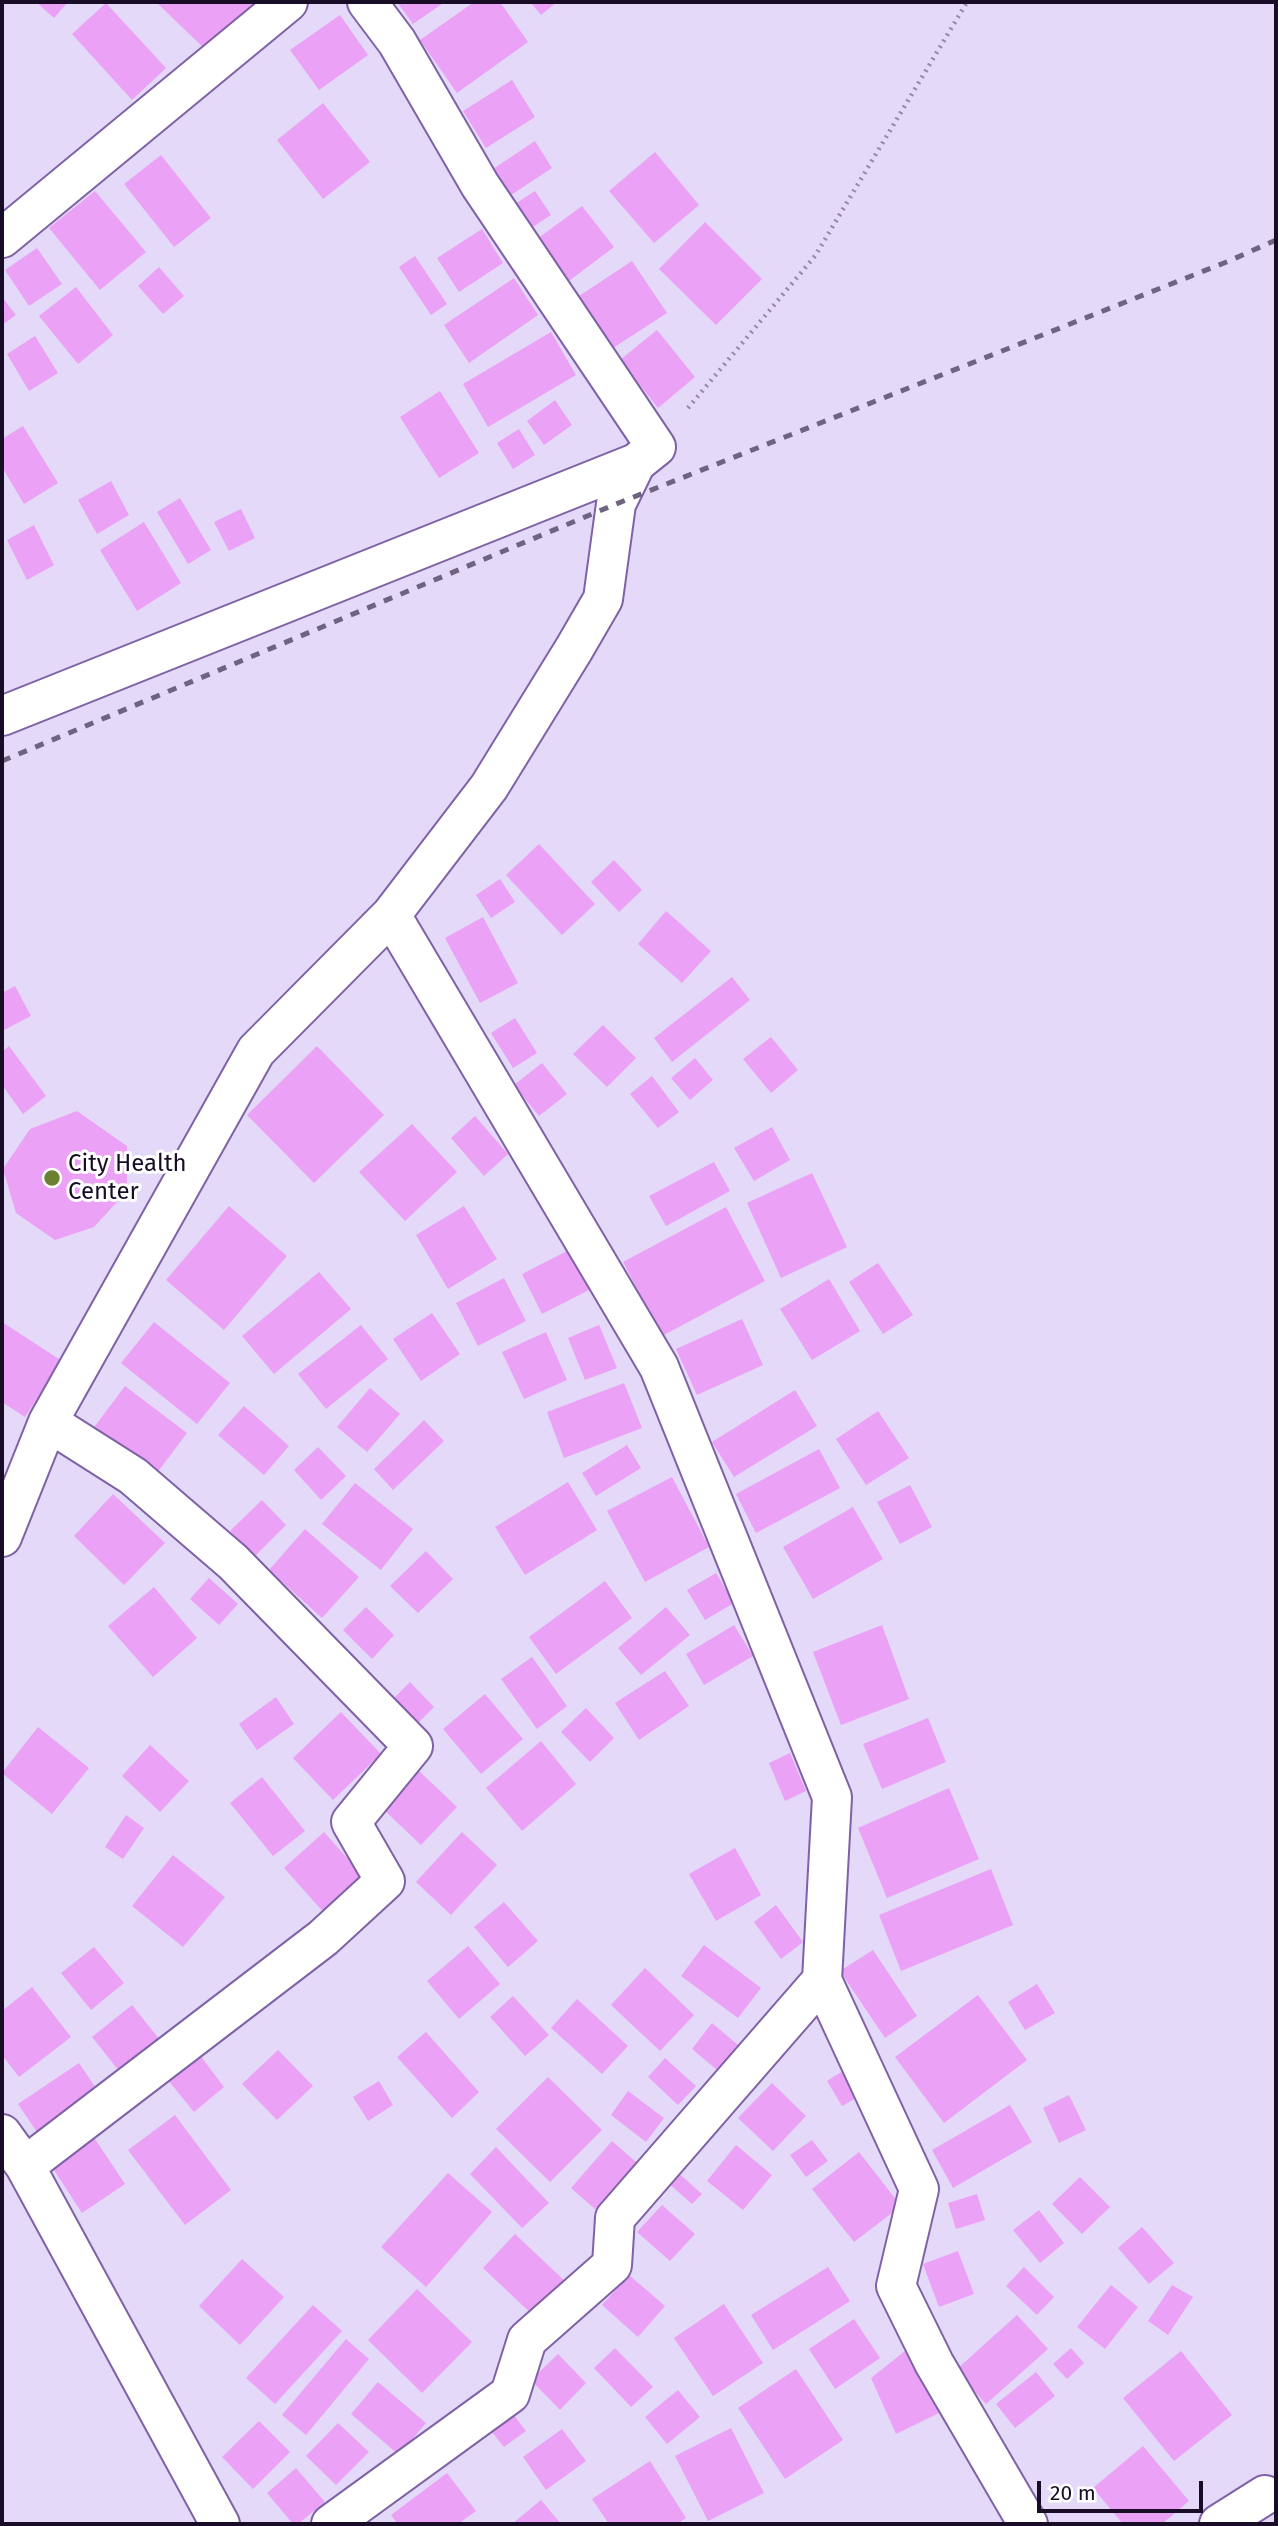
<!DOCTYPE html>
<html>
<head>
<meta charset="utf-8">
<style>
	body { margin:0 }
	#map { position:relative; width:1278px; height:2526px; overflow:hidden; background:#e4d9f8; font-family:"Fira Sans",sans-serif }
	canvas { display:block }
	.frame { position:absolute; inset:0; border:4px solid #180c26; pointer-events:none }
	.scale { position:absolute; left:1037px; top:2481px; width:166px; height:32px; box-sizing:border-box; border:4px solid #180c26; border-top:0; padding-left:9px; font-size:21px; line-height:24px; white-space:nowrap; color:#180c26; -webkit-text-stroke:5px #fff; paint-order:stroke }
</style>
</head>
<body>
<div id="map">
<canvas width="1278" height="2526"></canvas>
<div class="frame"></div>
<div class="scale">20 m</div>
</div>
<script>
const context = document.querySelector('canvas').getContext('2d');
context.lineJoin = 'round';
function paint(path, color) { context.fillStyle = color; context.fill(path, 'evenodd'); }
function stroke(path, color, width, dash) { context.strokeStyle = color; context.lineWidth = width; context.lineCap = dash ? 'butt' : 'round'; context.setLineDash(dash || []); context.stroke(path); }
function write(font, color, halo, rows, align = 'center') {
  context.font = font + ' "Fira Sans",sans-serif'; context.lineWidth = 6; context.setLineDash([]); context.textBaseline = 'middle'; context.strokeStyle = halo; context.fillStyle = color; for (const [text, x, y, turn = 0] of rows) {
    context.save(); context.translate(x, y); context.rotate((+turn || 0) * Math.PI / 180); context.textAlign = isNaN(turn) ? turn : align; if (halo) context.strokeText(text, 0, 0); context.fillText(text, 0, 0); context.restore();
  }
}
paint(new Path2D(`
	M 36,2 L 68,2 L 54,18 Z
	M 156,2 L 254,2 L 257,4 L 209,53 Z
	M 397,2 L 445,2 L 413,24 Z
	M 474,2 L 500,2 L 528,42 L 457,93 L 420,40 Z
	M 530,2 L 557,2 L 541,15 Z
	M 106,3 L 166,68 L 132,100 L 72,34 Z
	M 340,15 L 368,55 L 319,90 L 290,50 Z
	M 512,80 L 535,117 L 486,148 L 463,111 Z
	M 323,103 L 370,162 L 323,199 L 277,140 Z
	M 535,141 L 552,168 L 511,195 L 493,169 Z
	M 655,152 L 699,205 L 654,243 L 609,191 Z
	M 161,155 L 211,218 L 174,247 L 124,184 Z
	M 95,191 L 146,252 L 100,290 L 49,228 Z
	M 535,191 L 551,215 L 528,230 L 512,206 Z
	M 582,206 L 614,247 L 569,281 L 537,239 Z
	M 705,222 L 762,279 L 716,325 L 659,269 Z
	M 482,229 L 503,263 L 459,292 L 437,258 Z
	M 37,248 L 62,284 L 29,306 L 5,270 Z
	M 415,256 L 447,304 L 431,315 L 399,267 Z
	M 632,261 L 667,313 L 613,348 L 579,296 Z
	M 159,267 L 184,296 L 163,314 L 138,286 Z
	M 514,278 L 538,315 L 469,363 L 444,325 Z
	M 76,287 L 113,335 L 78,364 L 39,316 Z
	M 2,297 L 16,315 L 2,325 Z
	M 657,330 L 695,377 L 658,408 L 620,360 Z
	M 551,332 L 576,375 L 488,427 L 463,384 Z
	M 35,336 L 58,373 L 29,391 L 7,354 Z
	M 440,391 L 479,453 L 439,478 L 400,417 Z
	M 555,400 L 572,425 L 544,445 L 527,421 Z
	M 23,426 L 58,483 L 24,504 L 2,467 L 2,439 Z
	M 519,429 L 535,455 L 513,469 L 497,443 Z
	M 111,481 L 129,515 L 97,534 L 78,500 Z
	M 180,498 L 211,550 L 188,564 L 157,512 Z
	M 241,509 L 255,538 L 229,551 L 214,522 Z
	M 144,522 L 181,583 L 137,611 L 100,550 Z
	M 34,525 L 54,565 L 27,580 L 7,540 Z
	M 539,844 L 595,904 L 562,935 L 506,875 Z
	M 614,860 L 642,890 L 619,912 L 591,882 Z
	M 500,879 L 515,902 L 491,918 L 476,895 Z
	M 666,911 L 711,951 L 682,983 L 638,944 Z
	M 483,917 L 518,983 L 480,1003 L 445,938 Z
	M 732,977 L 750,1000 L 672,1062 L 654,1038 Z
	M 15,986 L 31,1016 L 2,1031 L 2,993 Z
	M 515,1018 L 537,1053 L 513,1068 L 491,1033 Z
	M 603,1025 L 636,1058 L 607,1087 L 573,1054 Z
	M 771,1037 L 798,1070 L 771,1093 L 743,1059 Z
	M 9,1046 L 46,1096 L 23,1114 L 2,1085 L 2,1052 Z
	M 317,1046 L 384,1115 L 314,1183 L 247,1115 Z
	M 695,1058 L 713,1080 L 690,1100 L 671,1078 Z
	M 542,1063 L 567,1094 L 539,1116 L 514,1085 Z
	M 652,1076 L 679,1112 L 658,1128 L 630,1094 Z
	M 77,1111 L 127,1146 L 127,1191 L 94,1227 L 55,1240 L 16,1213 L 3,1169 L 30,1129 Z
	M 475,1116 L 508,1154 L 484,1176 L 451,1138 Z
	M 412,1124 L 457,1172 L 405,1221 L 359,1172 Z
	M 772,1127 L 790,1160 L 754,1181 L 734,1148 Z
	M 714,1162 L 730,1191 L 666,1226 L 649,1196 Z
	M 812,1173 L 847,1247 L 781,1278 L 747,1203 Z
	M 229,1206 L 287,1256 L 224,1330 L 166,1280 Z
	M 464,1206 L 497,1259 L 448,1289 L 416,1235 Z
	M 726,1207 L 765,1281 L 662,1336 L 623,1262 Z
	M 569,1250 L 589,1290 L 542,1314 L 522,1274 Z
	M 878,1263 L 913,1315 L 883,1334 L 849,1282 Z
	M 319,1272 L 351,1309 L 274,1374 L 242,1336 Z
	M 504,1278 L 526,1321 L 478,1346 L 456,1303 Z
	M 829,1279 L 860,1331 L 812,1360 L 780,1309 Z
	M 432,1313 L 460,1354 L 421,1381 L 393,1339 Z
	M 742,1319 L 763,1365 L 697,1395 L 676,1349 Z
	M 2,1322 L 62,1361 L 25,1417 L 2,1402 Z
	M 154,1322 L 230,1383 L 197,1424 L 121,1363 Z
	M 361,1325 L 388,1359 L 326,1409 L 298,1374 Z
	M 599,1325 L 617,1368 L 585,1380 L 568,1338 Z
	M 546,1332 L 567,1380 L 524,1399 L 502,1352 Z
	M 624,1383 L 642,1428 L 564,1458 L 547,1412 Z
	M 125,1386 L 187,1433 L 151,1481 L 89,1434 Z
	M 370,1388 L 400,1414 L 367,1452 L 337,1427 Z
	M 795,1390 L 817,1426 L 734,1477 L 712,1442 Z
	M 244,1406 L 289,1446 L 264,1475 L 218,1435 Z
	M 878,1411 L 909,1458 L 866,1485 L 836,1439 Z
	M 424,1420 L 444,1441 L 393,1490 L 374,1469 Z
	M 627,1445 L 641,1468 L 596,1496 L 582,1473 Z
	M 318,1447 L 346,1476 L 321,1500 L 294,1470 Z
	M 819,1449 L 840,1488 L 756,1533 L 736,1494 Z
	M 672,1477 L 709,1547 L 645,1582 L 607,1511 Z
	M 568,1482 L 597,1530 L 525,1575 L 495,1527 Z
	M 355,1483 L 413,1529 L 381,1570 L 322,1524 Z
	M 910,1485 L 932,1527 L 900,1544 L 877,1502 Z
	M 113,1494 L 165,1543 L 124,1585 L 74,1536 Z
	M 262,1500 L 286,1525 L 255,1556 L 230,1531 Z
	M 853,1507 L 883,1559 L 813,1599 L 783,1547 Z
	M 305,1529 L 359,1577 L 322,1618 L 269,1570 Z
	M 426,1551 L 453,1579 L 418,1613 L 390,1586 Z
	M 716,1573 L 734,1603 L 705,1620 L 687,1590 Z
	M 209,1578 L 238,1604 L 219,1625 L 190,1599 Z
	M 605,1581 L 632,1618 L 556,1674 L 529,1637 Z
	M 154,1587 L 197,1638 L 153,1677 L 108,1626 Z
	M 366,1607 L 394,1635 L 372,1659 L 343,1630 Z
	M 666,1607 L 690,1635 L 641,1675 L 618,1648 Z
	M 734,1625 L 753,1656 L 704,1685 L 686,1654 Z
	M 882,1625 L 909,1699 L 841,1725 L 813,1652 Z
	M 532,1657 L 567,1706 L 537,1729 L 501,1679 Z
	M 665,1671 L 689,1706 L 639,1740 L 615,1703 Z
	M 410,1682 L 434,1707 L 415,1726 L 390,1702 Z
	M 485,1694 L 523,1739 L 481,1774 L 443,1729 Z
	M 276,1697 L 294,1724 L 257,1750 L 239,1724 Z
	M 586,1708 L 614,1738 L 590,1762 L 561,1732 Z
	M 341,1712 L 381,1754 L 333,1800 L 293,1758 Z
	M 928,1718 L 946,1762 L 882,1789 L 863,1744 Z
	M 38,1727 L 89,1768 L 52,1814 L 2,1773 Z
	M 541,1741 L 576,1784 L 522,1831 L 486,1788 Z
	M 150,1745 L 189,1781 L 160,1812 L 122,1776 Z
	M 790,1753 L 806,1791 L 785,1801 L 769,1763 Z
	M 418,1770 L 457,1807 L 421,1845 L 383,1809 Z
	M 262,1777 L 305,1831 L 273,1856 L 230,1803 Z
	M 949,1788 L 979,1859 L 887,1898 L 858,1828 Z
	M 126,1815 L 144,1828 L 123,1859 L 105,1847 Z
	M 324,1832 L 366,1879 L 326,1915 L 284,1868 Z
	M 462,1832 L 497,1865 L 451,1915 L 416,1882 Z
	M 735,1848 L 761,1895 L 716,1921 L 689,1874 Z
	M 173,1855 L 225,1897 L 183,1947 L 132,1906 Z
	M 991,1869 L 1013,1925 L 901,1971 L 879,1915 Z
	M 504,1902 L 538,1941 L 508,1967 L 474,1927 Z
	M 776,1905 L 803,1942 L 781,1959 L 754,1922 Z
	M 704,1945 L 761,1988 L 738,2018 L 681,1976 Z
	M 468,1946 L 500,1984 L 459,2019 L 427,1981 Z
	M 94,1947 L 124,1983 L 91,2010 L 61,1973 Z
	M 873,1950 L 917,2016 L 885,2038 L 840,1971 Z
	M 645,1968 L 694,2015 L 660,2051 L 611,2005 Z
	M 1037,1984 L 1055,2013 L 1025,2030 L 1008,2002 Z
	M 32,1987 L 71,2037 L 19,2077 L 2,2055 L 2,2011 Z
	M 978,1995 L 1027,2060 L 944,2123 L 895,2057 Z
	M 513,1996 L 549,2035 L 525,2056 L 490,2017 Z
	M 577,1999 L 628,2046 L 602,2074 L 551,2028 Z
	M 132,2005 L 160,2040 L 120,2072 L 92,2037 Z
	M 712,2023 L 744,2050 L 723,2075 L 692,2049 Z
	M 426,2032 L 479,2092 L 452,2118 L 397,2057 Z
	M 278,2050 L 313,2086 L 277,2120 L 242,2084 Z
	M 199,2054 L 224,2087 L 194,2112 L 168,2080 Z
	M 665,2058 L 696,2086 L 678,2105 L 648,2077 Z
	M 79,2063 L 102,2097 L 41,2138 L 18,2104 Z
	M 843,2071 L 858,2097 L 842,2106 L 827,2081 Z
	M 548,2077 L 602,2130 L 550,2182 L 496,2129 Z
	M 379,2081 L 393,2105 L 368,2121 L 353,2097 Z
	M 772,2083 L 806,2116 L 773,2151 L 738,2118 Z
	M 628,2091 L 664,2118 L 646,2142 L 611,2115 Z
	M 1069,2095 L 1086,2130 L 1059,2143 L 1043,2108 Z
	M 1010,2105 L 1032,2142 L 953,2188 L 932,2150 Z
	M 175,2115 L 231,2190 L 185,2225 L 128,2150 Z
	M 93,2136 L 125,2184 L 82,2213 L 50,2164 Z
	M 812,2140 L 828,2161 L 806,2177 L 790,2155 Z
	M 612,2141 L 644,2169 L 603,2216 L 571,2188 Z
	M 736,2145 L 772,2175 L 743,2210 L 707,2181 Z
	M 496,2147 L 549,2203 L 522,2228 L 470,2174 Z
	M 859,2152 L 901,2206 L 854,2242 L 812,2189 Z
	M 676,2171 L 702,2194 L 692,2204 L 666,2181 Z
	M 448,2173 L 492,2212 L 426,2287 L 381,2247 Z
	M 1080,2177 L 1110,2207 L 1082,2234 L 1052,2204 Z
	M 977,2194 L 985,2220 L 956,2229 L 948,2203 Z
	M 662,2205 L 695,2234 L 670,2261 L 637,2232 Z
	M 1039,2210 L 1064,2243 L 1040,2263 L 1013,2230 Z
	M 1142,2227 L 1174,2263 L 1149,2284 L 1118,2248 Z
	M 515,2234 L 567,2283 L 535,2317 L 483,2268 Z
	M 958,2251 L 974,2294 L 939,2307 L 923,2264 Z
	M 242,2259 L 284,2297 L 240,2345 L 199,2306 Z
	M 828,2267 L 850,2301 L 773,2350 L 751,2315 Z
	M 1024,2267 L 1054,2297 L 1037,2315 L 1006,2286 Z
	M 629,2275 L 665,2306 L 638,2337 L 602,2305 Z
	M 1111,2285 L 1138,2307 L 1105,2349 L 1077,2327 Z
	M 1172,2285 L 1193,2297 L 1168,2335 L 1148,2321 Z
	M 417,2289 L 472,2342 L 422,2393 L 368,2340 Z
	M 724,2304 L 763,2363 L 713,2396 L 674,2338 Z
	M 313,2305 L 342,2331 L 275,2404 L 246,2378 Z
	M 1017,2315 L 1048,2349 L 986,2404 L 956,2370 Z
	M 854,2319 L 880,2358 L 835,2389 L 809,2349 Z
	M 346,2339 L 369,2359 L 306,2435 L 282,2415 Z
	M 910,2347 L 941,2412 L 896,2434 L 871,2378 Z
	M 615,2348 L 653,2387 L 631,2407 L 594,2368 Z
	M 1071,2348 L 1084,2363 L 1067,2379 L 1053,2364 Z
	M 1181,2351 L 1232,2415 L 1174,2461 L 1123,2398 Z
	M 558,2354 L 586,2383 L 560,2410 L 531,2380 Z
	M 796,2369 L 843,2440 L 785,2479 L 738,2408 Z
	M 1036,2372 L 1055,2396 L 1015,2428 L 996,2404 Z
	M 378,2382 L 426,2423 L 399,2455 L 351,2414 Z
	M 678,2390 L 700,2417 L 667,2444 L 645,2417 Z
	M 513,2414 L 526,2431 L 504,2447 L 491,2431 Z
	M 259,2421 L 290,2452 L 253,2489 L 222,2457 Z
	M 338,2423 L 369,2452 L 336,2485 L 306,2456 Z
	M 731,2428 L 764,2493 L 708,2521 L 675,2456 Z
	M 562,2429 L 586,2461 L 546,2490 L 523,2457 Z
	M 1143,2446 L 1189,2501 L 1162,2524 L 1123,2524 L 1093,2488 Z
	M 650,2461 L 686,2518 L 677,2524 L 609,2524 L 592,2499 Z
	M 296,2468 L 325,2502 L 298,2524 L 293,2524 L 267,2493 Z
	M 447,2473 L 476,2511 L 458,2524 L 398,2524 L 391,2515 Z
	M 541,2500 L 561,2524 L 512,2524 Z`), '#eba1f5');
const street = new Path2D(`
	M 2,238 L 288,2
	M 2,716 L 636,463 L 656,447 L 480,185 L 397,42 L 367,2
	M 2,1537 L 48,1422 L 256,1051 L 391,915 L 489,787 L 574,649 L 603,599 L 616,504 L 636,463
	M 822,1980 L 919,2189 L 896,2286 L 934,2363 L 1028,2524
	M 2,2134 L 25,2166 L 220,2524
	M 25,2166 L 323,1938 L 385,1881 L 351,1822 L 413,1746 L 233,1562 L 133,1476 L 48,1422
	M 331,2524 L 510,2394 L 527,2340 L 612,2265 L 615,2218 L 822,1980 L 832,1797 L 659,1367 L 391,915
	M 1219,2524 L 1265,2495`);
stroke(street, '#7e62a5', 42);
stroke(new Path2D(`
	M 688,408 L 815,256 L 967,2`), '#9589a6', 4.5, [2, 5]);
stroke(street, '#fff', 38);
stroke(new Path2D(`
	M 2,761 L 616,504 L 1229,261 L 1276,240`), '#6f6480', 5, [9, 9]);
for (const [x, y, r, color] of [
	[52,1178,9,"#6b8031"]
]) { const dot = new Path2D(); dot.arc(x, y, r, 0, 2 * Math.PI); context.fillStyle = color; context.fill(dot); stroke(dot, '#fff', 2.5); }
write('24px', '#180c26', '#fff', [
	["City Health",68,1164],
	["Center",68,1192]
], 'left');
</script>
</body>
</html>
